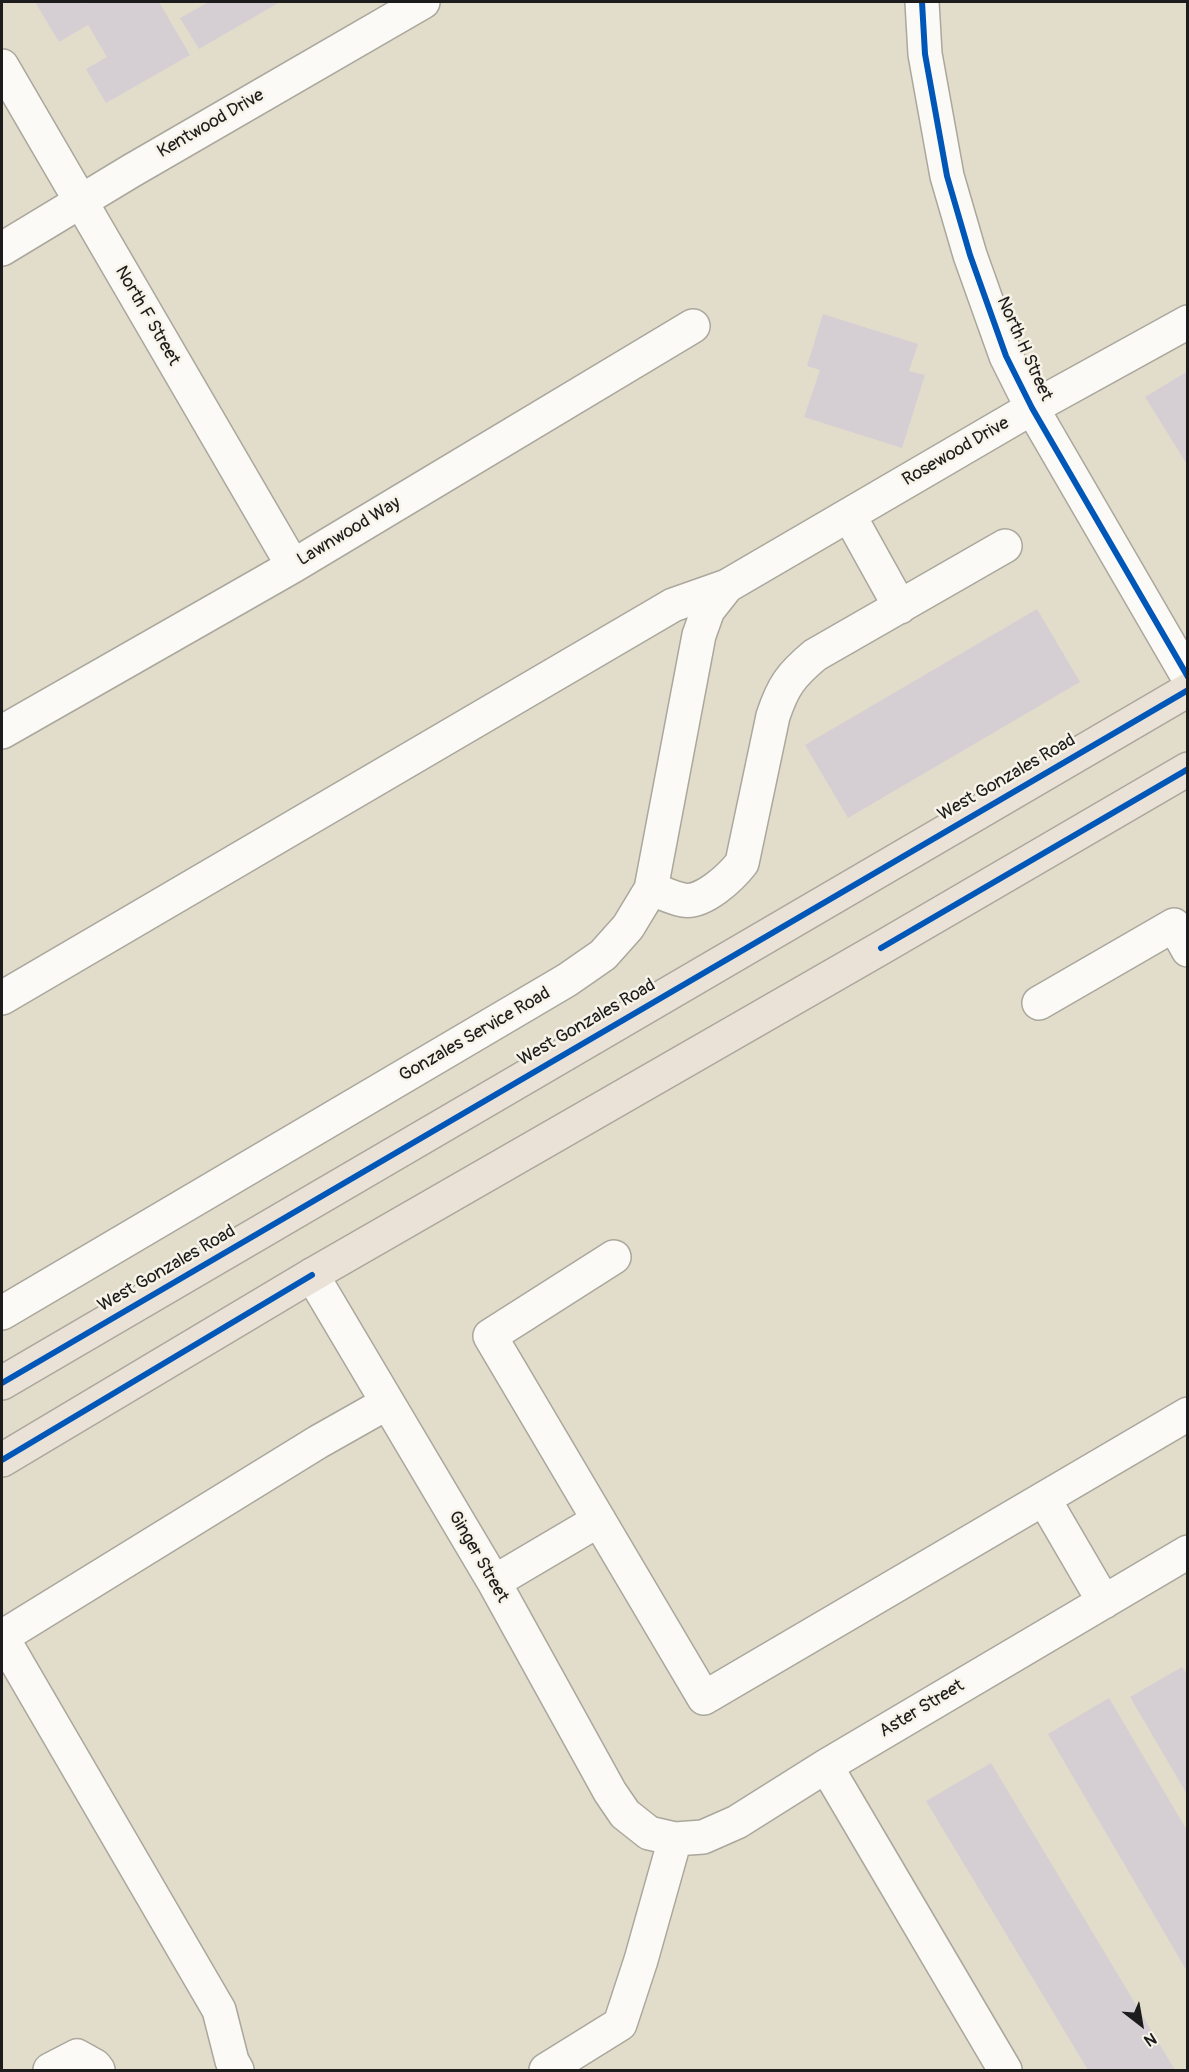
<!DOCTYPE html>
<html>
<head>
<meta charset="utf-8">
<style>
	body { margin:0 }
	#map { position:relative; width:1189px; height:2072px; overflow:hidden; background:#e2dccb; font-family:Pangolin,sans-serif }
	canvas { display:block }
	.frame { position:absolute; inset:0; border:3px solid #1c1c1c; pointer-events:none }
	.north { position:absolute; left:1111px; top:1994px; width:60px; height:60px; -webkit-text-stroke:4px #f7f3e8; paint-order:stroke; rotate:149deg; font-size:16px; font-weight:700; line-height:24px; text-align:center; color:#1c1c1c }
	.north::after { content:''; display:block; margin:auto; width:21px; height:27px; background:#1c1c1c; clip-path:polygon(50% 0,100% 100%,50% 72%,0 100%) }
</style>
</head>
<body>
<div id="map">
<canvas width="1189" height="2072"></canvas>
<div class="frame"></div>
<div class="north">N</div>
</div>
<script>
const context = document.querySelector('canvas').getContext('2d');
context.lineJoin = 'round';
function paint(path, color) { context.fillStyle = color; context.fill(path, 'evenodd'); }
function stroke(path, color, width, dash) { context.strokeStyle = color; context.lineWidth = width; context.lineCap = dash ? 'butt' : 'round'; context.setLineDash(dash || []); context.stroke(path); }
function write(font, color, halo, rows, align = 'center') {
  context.font = font + ' Pangolin,sans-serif'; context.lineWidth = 5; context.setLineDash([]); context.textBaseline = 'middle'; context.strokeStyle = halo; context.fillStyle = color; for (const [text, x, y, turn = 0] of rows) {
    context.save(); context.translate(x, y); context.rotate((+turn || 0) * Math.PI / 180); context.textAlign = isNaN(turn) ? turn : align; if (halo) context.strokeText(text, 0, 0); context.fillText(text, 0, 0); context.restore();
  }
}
paint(new Path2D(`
	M 35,2 L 84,2 L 85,4 L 88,2 L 159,2 L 190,55 L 106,103 L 86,69 L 107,57 L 88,25 L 59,42 Z
	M 209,2 L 280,2 L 199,49 L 180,18 Z
	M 823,314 L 918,344 L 909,371 L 925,375 L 902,448 L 804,417 L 820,370 L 807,366 Z
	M 1188,371 L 1188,466 L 1145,397 Z
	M 1037,609 L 1080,682 L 848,818 L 805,745 Z
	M 1182,1667 L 1188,1676 L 1188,1796 L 1130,1697 Z
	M 1109,1698 L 1188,1832 L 1188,1973 L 1048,1734 Z
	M 991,1763 L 1175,2070 L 1088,2070 L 926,1801 Z`), '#d5cfd4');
const minor = new Path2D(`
	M 922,2 L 925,54 L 947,176 L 970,255 L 1006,356 L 1032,408 L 1188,677
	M 2,66 L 293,566
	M 2,249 L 131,171 L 423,2
	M 849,515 L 900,607
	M 2,732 L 293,566 L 693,326
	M 651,889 C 661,892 672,898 683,900 C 703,904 731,877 742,863 L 773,716 C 783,686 791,675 815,655 L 1005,546
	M 2,998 L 673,605 L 727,586 L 1032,408 L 1188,322
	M 1039,1003 L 1174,925 L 1188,950
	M 614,1257 L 490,1336 L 704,1698 L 1188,1414
	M 312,1275 L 494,1582 L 610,1792 L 625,1814 L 649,1833 L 675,1839 L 703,1837 L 737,1822 L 826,1766 L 1188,1552
	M 2,1313 L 567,980 L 603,955 L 628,927 L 651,889 L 699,635 L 708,610 L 727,586
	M 1044,1499 L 1104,1602
	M 494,1582 L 599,1520
	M 2,1637 L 219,2010 L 232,2061 L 237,2070
	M 2,1637 L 318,1442 L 387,1403
	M 826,1766 L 1005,2070
	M 50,2070 L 77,2056 L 95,2066 L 98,2070
	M 546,2070 L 620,2024 L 641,1960 L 675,1839`);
const major = new Path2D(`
	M 2,1383 L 1188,690
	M 2,1460 L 312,1275 L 881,948 L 1188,769`);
stroke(minor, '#aaa79c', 36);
stroke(major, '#aaa79c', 36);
stroke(minor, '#fbfaf7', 33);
stroke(major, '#eae2d7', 33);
stroke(new Path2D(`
	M 922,2 L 925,54 L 947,176 L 970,255 L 1006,356 L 1032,408 L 1188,677
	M 881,948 L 1188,769
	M 2,1383 L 1188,690
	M 2,1460 L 312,1275`), '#0057b8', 6);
write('18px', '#1c1c1c', '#f7f3e8', [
	["Kentwood Drive",211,124,-30],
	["North F Street",147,316,60],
	["North H Street",1024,349,66],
	["Rosewood Drive",956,452,-30],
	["Lawnwood Way",349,532,-31],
	["West Gonzales Road",1007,778,-30],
	["West Gonzales Road",587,1023,-30],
	["Gonzales Service Road",475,1035,-30],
	["West Gonzales Road",167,1269,-30],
	["Ginger Street",478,1557,60],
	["Aster Street",922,1709,-31]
]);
</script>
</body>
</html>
